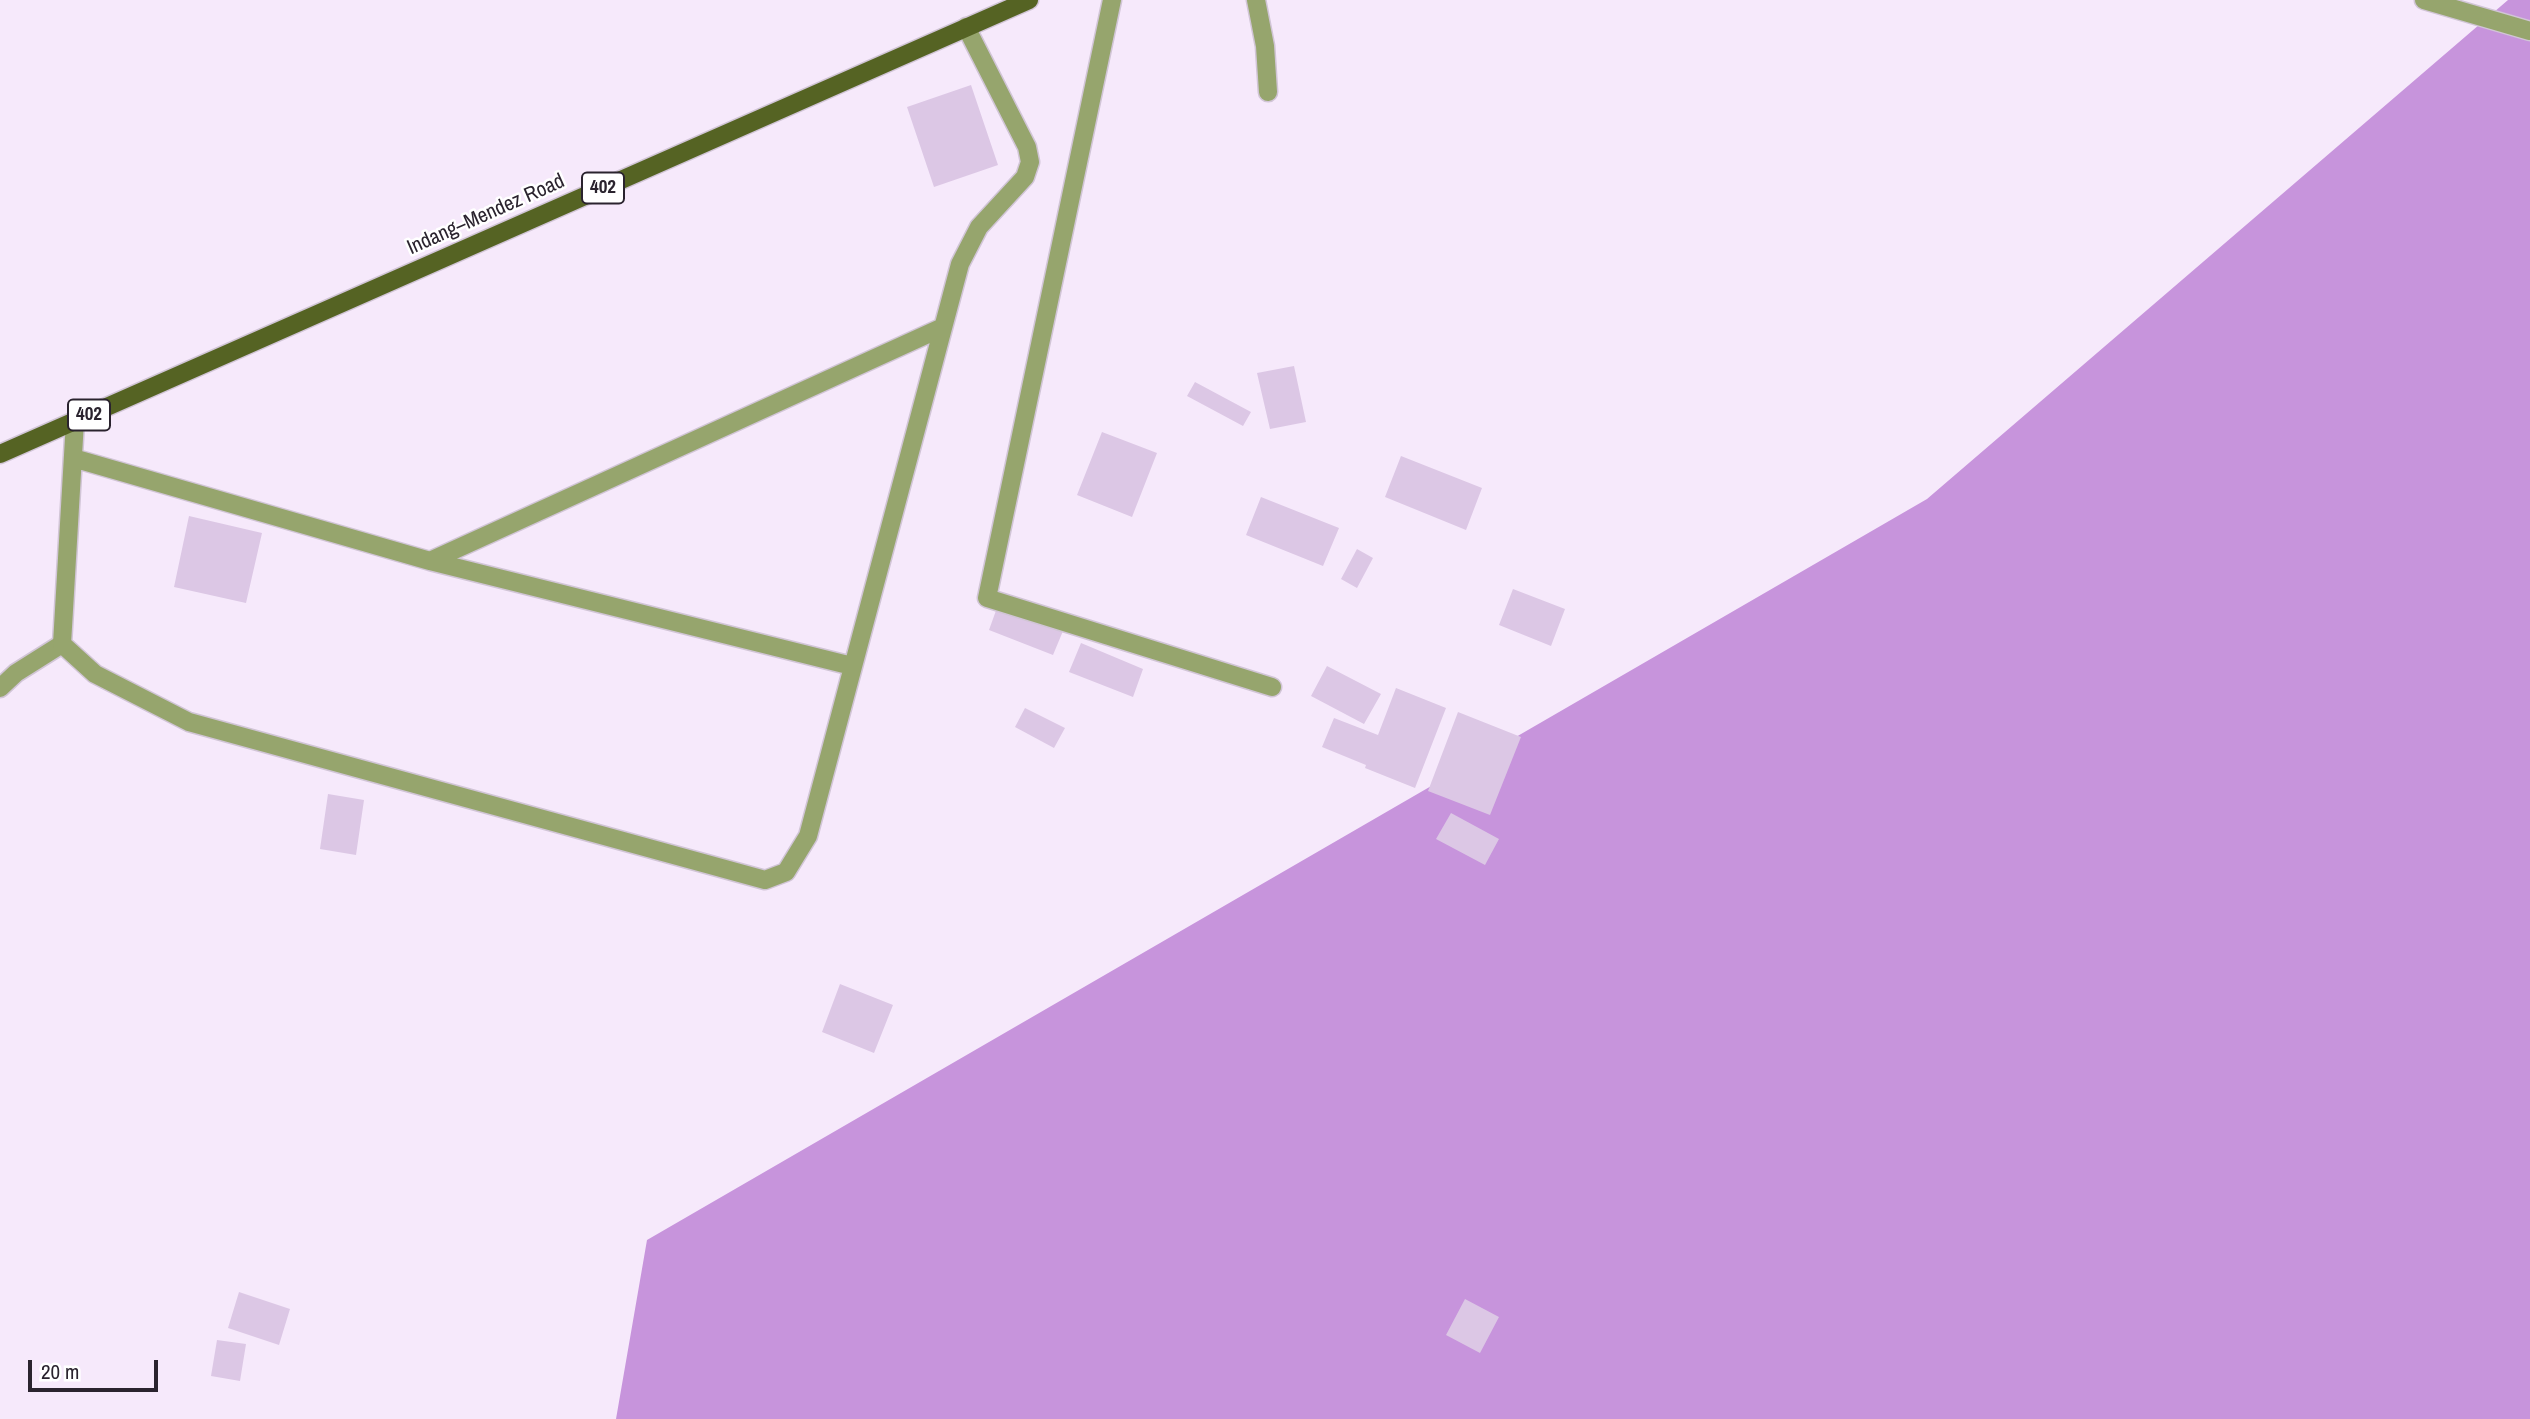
<!DOCTYPE html>
<html>
<head>
<meta charset="utf-8">
<style>
	body { margin:0 }
	#map { position:relative; width:2530px; height:1419px; overflow:hidden; background:#f6e9fb; font-family:"Archivo Narrow",sans-serif }
	canvas { display:block }
	.scale { position:absolute; left:28px; top:1360px; width:130px; height:32px; box-sizing:border-box; border:4px solid #2a232e; border-top:0; padding-left:9px; font-size:21px; line-height:24px; white-space:nowrap; color:#2a232e; -webkit-text-stroke:5px #fff; paint-order:stroke }
</style>
</head>
<body>
<div id="map">
<canvas width="2530" height="1419"></canvas>
<div class="scale">20 m</div>
</div>
<script>
const context = document.querySelector('canvas').getContext('2d');
context.lineJoin = 'round';
function paint(path, color) { context.fillStyle = color; context.fill(path, 'evenodd'); }
function stroke(path, color, width, dash) { context.strokeStyle = color; context.lineWidth = width; context.lineCap = dash ? 'butt' : 'round'; context.setLineDash(dash || []); context.stroke(path); }
function write(font, color, halo, rows, align = 'center') {
  context.font = font + ' "Archivo Narrow",sans-serif'; context.lineWidth = 5; context.setLineDash([]); context.textBaseline = 'middle'; context.strokeStyle = halo; context.fillStyle = color; for (const [text, x, y, turn = 0] of rows) {
    context.save(); context.translate(x, y); context.rotate((+turn || 0) * Math.PI / 180); context.textAlign = isNaN(turn) ? turn : align; if (halo) context.strokeText(text, 0, 0); context.fillText(text, 0, 0); context.restore();
  }
}
paint(new Path2D(`
	M 2508,0 L 2530,0 L 2530,1419 L 616,1419 L 647,1240 L 1927,499 Z`), '#c794dc');
paint(new Path2D(`
	M 971,85 L 998,165 L 934,187 L 907,107 Z
	M 1294,366 L 1306,422 L 1270,429 L 1257,373 Z
	M 1195,382 L 1251,412 L 1243,426 L 1187,396 Z
	M 1102,432 L 1157,453 L 1132,517 L 1077,495 Z
	M 1401,456 L 1482,488 L 1466,530 L 1385,497 Z
	M 1261,497 L 1339,528 L 1323,566 L 1246,535 Z
	M 189,516 L 262,533 L 246,603 L 174,587 Z
	M 1357,549 L 1373,558 L 1357,588 L 1341,579 Z
	M 1513,589 L 1565,609 L 1551,646 L 1499,625 Z
	M 998,605 L 1063,631 L 1053,655 L 989,630 Z
	M 1081,643 L 1143,669 L 1133,697 L 1069,672 Z
	M 1327,666 L 1381,694 L 1364,724 L 1311,696 Z
	M 1396,688 L 1446,708 L 1415,788 L 1365,768 L 1366,765 L 1322,747 L 1334,718 L 1378,735 Z
	M 1025,708 L 1065,728 L 1054,748 L 1015,727 Z
	M 1458,712 L 1521,737 L 1490,815 L 1428,791 Z
	M 328,794 L 364,800 L 356,855 L 320,849 Z
	M 1451,813 L 1499,839 L 1485,865 L 1436,839 Z
	M 840,984 L 893,1005 L 874,1053 L 822,1032 Z
	M 239,1292 L 290,1309 L 279,1345 L 228,1328 Z
	M 1465,1299 L 1499,1317 L 1480,1353 L 1446,1335 Z
	M 217,1340 L 246,1344 L 240,1381 L 211,1376 Z`), '#dcc7e5');
const service = new Path2D(`
	M 1256,0 L 1265,46 L 1268,92
	M 2424,0 L 2530,31
	M 0,688 L 16,673 L 62,644`);
const minor = new Path2D(`
	M 1112,0 L 987,598 L 1272,687
	M 75,421 L 62,644 L 95,674 L 189,722 L 765,880 L 786,872 L 808,836 L 960,264 L 979,227 L 1025,177 L 1030,162 L 1027,147 L 966,27
	M 73,458 L 430,561 L 852,666
	M 430,561 L 941,328`);
const primary = new Path2D(`
	M 0,454 L 1029,0`);
stroke(service, '#d1c5d6', 21);
stroke(minor, '#d1c5d6', 21);
stroke(primary, '#d1c5d6', 21);
stroke(service, '#96a56d', 18);
stroke(minor, '#96a56d', 18);
stroke(primary, '#556323', 18);
for (const [x, y, w] of [
	[603,188,42],
	[89,415,42]
]) { const box = new Path2D(); box.roundRect(x - w / 2, y - 15.5, w, 31, 5); context.fillStyle = '#fff'; context.fill(box); stroke(box, '#2a232e', 2); }
write('bold 19px', '#2a232e', null, [
	["402",603,188],
	["402",89,415]
]);
write('21px', '#2a232e', '#fff', [
	["Indang–Mendez Road",486,215,-24]
]);
</script>
</body>
</html>
